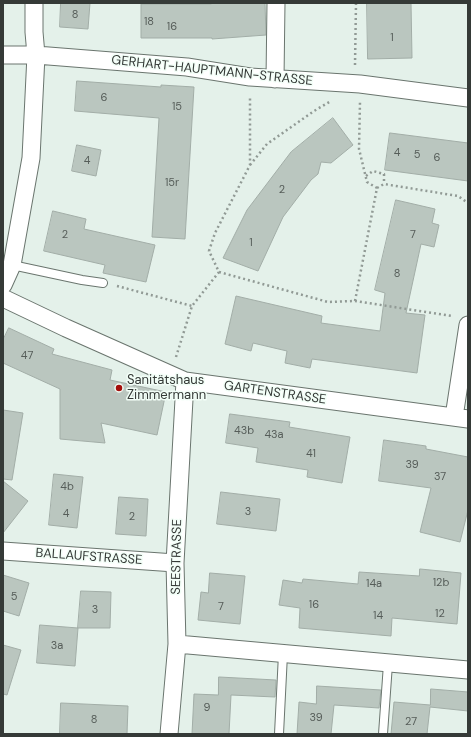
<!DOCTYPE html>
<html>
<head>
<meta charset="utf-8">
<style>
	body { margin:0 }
	#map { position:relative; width:471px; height:737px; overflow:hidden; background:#e4f1ea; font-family:"DM Sans",sans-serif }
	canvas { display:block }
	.frame { position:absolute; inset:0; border:4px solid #353a37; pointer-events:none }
</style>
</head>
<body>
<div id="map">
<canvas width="471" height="737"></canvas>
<div class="frame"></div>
</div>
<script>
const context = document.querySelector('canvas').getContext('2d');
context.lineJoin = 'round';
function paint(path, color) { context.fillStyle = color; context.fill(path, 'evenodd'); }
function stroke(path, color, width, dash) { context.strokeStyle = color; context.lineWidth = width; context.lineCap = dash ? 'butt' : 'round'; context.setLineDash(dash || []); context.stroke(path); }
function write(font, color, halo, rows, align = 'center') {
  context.font = font + ' "DM Sans",sans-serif'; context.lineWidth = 3; context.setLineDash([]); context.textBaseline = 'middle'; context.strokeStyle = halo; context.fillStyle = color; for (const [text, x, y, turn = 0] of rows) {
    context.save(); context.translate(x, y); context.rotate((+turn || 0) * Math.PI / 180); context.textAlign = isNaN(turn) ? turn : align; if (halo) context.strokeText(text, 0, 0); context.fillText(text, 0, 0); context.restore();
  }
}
const building = new Path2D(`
	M 61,3 L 90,3 L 88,29 L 60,27 Z
	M 211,3 L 265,3 L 266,35 L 212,39 L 212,38 L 141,38 L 141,4 L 211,4 Z
	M 367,3 L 411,3 L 412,58 L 368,59 Z
	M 77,81 L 161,87 L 161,85 L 194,87 L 185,239 L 152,237 L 159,118 L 75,111 Z
	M 333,118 L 353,145 L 331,163 L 321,162 L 318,174 L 311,180 L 283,217 L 258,271 L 223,258 L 247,210 L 291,152 Z
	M 390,133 L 468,143 L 468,181 L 385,170 Z
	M 77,145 L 101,150 L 96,176 L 72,171 Z
	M 396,200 L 435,209 L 432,223 L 439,225 L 434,247 L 421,244 L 406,313 L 425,315 L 417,373 L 312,359 L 310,368 L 285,363 L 287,351 L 253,343 L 251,351 L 225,344 L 236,296 L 322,316 L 321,323 L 380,331 L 385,293 L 375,290 Z
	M 53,211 L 86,219 L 84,229 L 155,245 L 146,282 L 103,273 L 105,265 L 44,251 Z
	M 9,328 L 54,349 L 52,354 L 112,370 L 110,380 L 166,392 L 157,435 L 101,423 L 105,443 L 60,439 L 60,389 L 3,363 L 3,340 Z
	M 3,410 L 23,413 L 12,480 L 3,479 Z
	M 230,414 L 290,422 L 289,427 L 350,437 L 342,483 L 307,477 L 308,470 L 256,462 L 258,448 L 226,443 Z
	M 384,440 L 426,446 L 426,449 L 468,457 L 468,510 L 460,542 L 420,532 L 431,488 L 379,481 Z
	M 54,474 L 83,477 L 77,528 L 49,525 Z
	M 3,481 L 28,501 L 3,533 Z
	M 221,492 L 280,499 L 276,531 L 217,524 Z
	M 119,497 L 148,499 L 146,536 L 116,534 Z
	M 420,569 L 461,573 L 457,624 L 392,618 L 391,636 L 299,628 L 300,608 L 279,605 L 283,580 L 302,583 L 303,579 L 358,584 L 359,572 L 419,576 Z
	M 210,573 L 245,576 L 240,624 L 198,620 L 201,592 L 208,593 Z
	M 3,575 L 29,583 L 19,616 L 3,611 Z
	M 81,591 L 111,592 L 110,628 L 78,628 Z
	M 40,625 L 78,628 L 75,666 L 37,663 Z
	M 3,645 L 21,650 L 7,695 L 3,694 Z
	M 219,677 L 276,680 L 275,697 L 231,695 L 229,734 L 192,734 L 194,694 L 218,695 Z
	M 317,686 L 381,690 L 379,708 L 334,705 L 331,734 L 297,734 L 299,702 L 316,704 Z
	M 431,689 L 468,692 L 468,711 L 430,707 L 427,734 L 391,734 L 394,702 L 430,705 Z
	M 61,703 L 128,706 L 127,734 L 60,734 Z`);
paint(building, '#bac6bf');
stroke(building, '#a2ada7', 1);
const service = new Path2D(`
	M 12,265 L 82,280 L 103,283
	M 279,734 L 283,654
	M 383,734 L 388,664`);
const minor = new Path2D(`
	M 3,55 L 36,55 L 187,67 L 250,77 L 360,84 L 468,98
	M 275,79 L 276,3
	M 3,285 L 12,265 L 31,158 L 36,55 L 34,32 L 34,3
	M 3,298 L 66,328 L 185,381 L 468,419
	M 454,417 L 468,325
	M 3,551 L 175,563
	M 177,644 L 468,670
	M 169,734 L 177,644 L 175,563 L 185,381`);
stroke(service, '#6a756e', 10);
stroke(minor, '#6a756e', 19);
stroke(new Path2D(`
	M 355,65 L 356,3
	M 250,165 L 267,144 L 314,111 L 331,101
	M 366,176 L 373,171 L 384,174 L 384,184
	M 377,188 L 384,184 L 458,196 L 468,203
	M 219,272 L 328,302 L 355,301 L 452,316
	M 117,286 L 192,306
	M 355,301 L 377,188 L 367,182 L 359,149 L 360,102
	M 176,357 L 192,306 L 219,272 L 209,251 L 215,233 L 250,165 L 250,96`), '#919a95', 2.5, [2, 3]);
stroke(service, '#fff', 8);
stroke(minor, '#fff', 17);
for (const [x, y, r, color] of [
	[119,388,4,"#a40d0b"]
]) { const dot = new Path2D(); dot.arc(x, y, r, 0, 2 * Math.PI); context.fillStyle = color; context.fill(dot); stroke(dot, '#f2fef7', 1.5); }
write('11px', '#565d59', null, [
	["8",75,15],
	["18",149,22],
	["16",172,27],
	["1",392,38],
	["6",104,98],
	["15",177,107],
	["4",397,153],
	["5",417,155],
	["6",437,158],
	["4",87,161],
	["15r",172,183],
	["2",282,190],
	["2",65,235],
	["7",413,235],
	["1",251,243],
	["8",397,274],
	["47",27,356],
	["43b",244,431],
	["43a",274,435],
	["41",311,454],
	["39",412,465],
	["37",440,477],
	["4b",67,487],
	["3",248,512],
	["4",66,514],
	["2",132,517],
	["12b",441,583],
	["14a",374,584],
	["5",14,597],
	["16",314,605],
	["7",221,607],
	["3",95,610],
	["12",440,614],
	["14",378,616],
	["3a",57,646],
	["9",207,708],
	["39",316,718],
	["8",94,720],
	["27",411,722]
]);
write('13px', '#353a37', '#f2fef7', [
	["GERHART-HAUPTMANN-STRASSE",212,71,6],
	["GARTENSTRASSE",275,393,8],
	["BALLAUFSTRASSE",89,557,4],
	["SEESTRASSE",177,557,-89]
]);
write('13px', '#353a37', '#f2fef7', [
	["Sanitätshaus",127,381],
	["Zimmermann",127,396]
], 'left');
</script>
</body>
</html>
